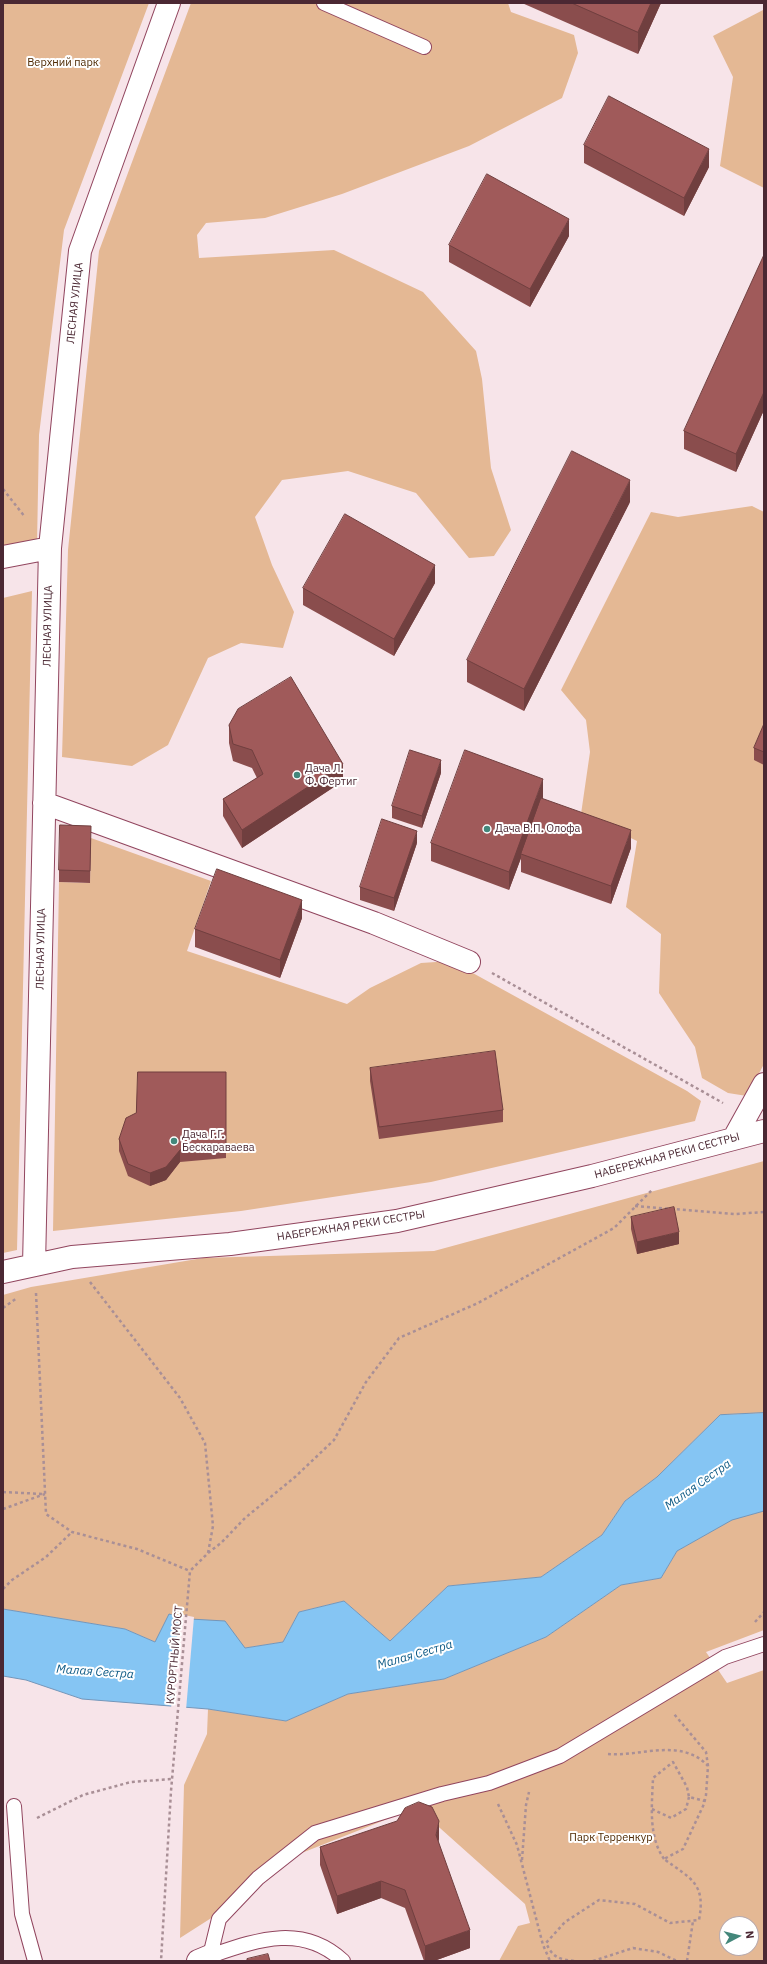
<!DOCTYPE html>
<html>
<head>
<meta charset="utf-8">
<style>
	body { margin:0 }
	#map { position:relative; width:767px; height:1964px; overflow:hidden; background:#f7e4e9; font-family:"IBM Plex Sans",sans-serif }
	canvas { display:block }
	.frame { position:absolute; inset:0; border:4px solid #4b2833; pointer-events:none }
	.north { position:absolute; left:719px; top:1916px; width:40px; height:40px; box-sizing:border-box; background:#fff; border:1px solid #b7a9ad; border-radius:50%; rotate:83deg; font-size:11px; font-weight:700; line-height:16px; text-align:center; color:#4b2833 }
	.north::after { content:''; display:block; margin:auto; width:14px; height:18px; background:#43877b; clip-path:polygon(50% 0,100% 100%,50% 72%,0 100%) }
</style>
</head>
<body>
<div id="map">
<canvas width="767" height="1964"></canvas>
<div class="frame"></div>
<div class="north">N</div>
</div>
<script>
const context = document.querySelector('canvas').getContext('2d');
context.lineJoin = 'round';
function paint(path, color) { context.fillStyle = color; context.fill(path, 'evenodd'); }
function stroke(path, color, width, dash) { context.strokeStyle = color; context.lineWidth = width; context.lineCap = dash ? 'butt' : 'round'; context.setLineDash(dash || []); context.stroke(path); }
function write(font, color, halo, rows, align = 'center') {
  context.font = font + ' "IBM Plex Sans",sans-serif'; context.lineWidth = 4; context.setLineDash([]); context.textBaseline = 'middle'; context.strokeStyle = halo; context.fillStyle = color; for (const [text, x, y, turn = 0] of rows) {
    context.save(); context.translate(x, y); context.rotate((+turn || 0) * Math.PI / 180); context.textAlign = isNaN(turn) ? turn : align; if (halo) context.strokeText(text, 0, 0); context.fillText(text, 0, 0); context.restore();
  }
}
paint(new Path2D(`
	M 3,3 L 149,3 L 64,230 L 39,435 L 37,545 L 3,548 Z
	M 191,3 L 508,3 L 511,12 L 574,35 L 578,53 L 562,98 L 469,146 L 342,194 L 265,218 L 206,223 L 197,235 L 199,258 L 334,250 L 423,292 L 476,351 L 482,379 L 491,468 L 511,530 L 494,556 L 469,558 L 416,493 L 348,471 L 282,480 L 255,517 L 272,565 L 294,612 L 283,648 L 241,643 L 208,658 L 168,745 L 132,766 L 62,757 L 68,550 L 99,251 Z
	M 764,7 L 764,188 L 720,166 L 733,77 L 713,36 L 763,10 Z
	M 752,506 L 764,512 L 764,1064 L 747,1096 L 728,1093 L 702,1078 L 695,1047 L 659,993 L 661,934 L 626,907 L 637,841 L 581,814 L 590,752 L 586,720 L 561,690 L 651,512 L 678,517 Z
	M 32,591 L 17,1250 L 3,1253 L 3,598 Z
	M 91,838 L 211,881 L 187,951 L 347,1004 L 370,988 L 421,963 L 451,961 L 687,1091 L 701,1101 L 695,1121 L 431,1182 L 241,1211 L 53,1231 L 59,882 L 90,883 Z
	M 764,1161 L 764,1413 L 720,1415 L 657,1477 L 625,1501 L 602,1535 L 541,1577 L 448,1586 L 390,1641 L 344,1601 L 299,1612 L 283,1642 L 245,1648 L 155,1642 L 125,1629 L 3,1609 L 3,1295 L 31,1287 L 203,1258 L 434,1251 Z
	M 764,1511 L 764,1630 L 706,1652 L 727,1683 L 764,1670 L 764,1961 L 499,1961 L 518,1926 L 530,1923 L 525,1904 L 422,1812 L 400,1814 L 284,1860 L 216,1915 L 180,1938 L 184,1785 L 207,1734 L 208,1709 L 286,1721 L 348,1694 L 444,1679 L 546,1637 L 621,1585 L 661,1578 L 677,1551 L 732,1519 ZM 727,1924 L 751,1924 L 751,1948 L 727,1948 Z`), '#e4b894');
const water = new Path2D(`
	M 764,1413 L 764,1511 L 732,1520 L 677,1551 L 661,1578 L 621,1585 L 546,1637 L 444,1679 L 348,1694 L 286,1721 L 208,1709 L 82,1699 L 26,1680 L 3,1676 L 3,1609 L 125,1629 L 155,1642 L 169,1614 L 190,1619 L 225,1621 L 245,1648 L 283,1642 L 299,1612 L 344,1601 L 390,1641 L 448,1586 L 541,1577 L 602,1535 L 625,1501 L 657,1477 L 720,1415 Z`);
paint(water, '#85c5f3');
stroke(water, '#7496b9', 1);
paint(new Path2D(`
	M 179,1614 L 194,1617 L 186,1710 L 171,1709 Z`), '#f7e4e9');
const service = new Path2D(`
	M 324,3 L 424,47
	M 14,1806 L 22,1914 L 35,1961
	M 210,1956 L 219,1919 L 258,1878 L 315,1833 L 442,1794 L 489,1783 L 560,1756 L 725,1657 L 764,1644
	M 210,1956 C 257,1940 302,1923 343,1961`);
const minor = new Path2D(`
	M 3,557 L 50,548
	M 44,803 L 374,923 L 469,962
	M 734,1138 L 764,1084
	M 34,1265 L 50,548 L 80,251 L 169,3
	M 3,1272 L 72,1257 L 230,1244 L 397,1221 L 592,1176 L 764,1131
	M 198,1961 L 210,1956`);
stroke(service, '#91455e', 16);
stroke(minor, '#91455e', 24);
stroke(new Path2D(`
	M 3,489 L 25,517
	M 492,973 L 723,1103
	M 635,1206 L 735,1214 L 764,1212
	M 90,1282 L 180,1398 L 205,1443 L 213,1526 L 208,1553 L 190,1571 L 171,1791 L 161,1961
	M 36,1293 L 46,1514 L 72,1532 L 137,1549 L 190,1571
	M 3,1308 L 17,1298
	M 3,1492 L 43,1494
	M 3,1509 L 45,1494
	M 208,1553 L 221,1543 L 245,1518 L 295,1477 L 334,1440 L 366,1382 L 399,1338 L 478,1303 L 614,1228 L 653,1189
	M 3,1589 L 12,1580 L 46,1557 L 72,1532
	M 755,1622 L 764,1612
	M 608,1754 C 640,1757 681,1737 708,1766
	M 498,1804 L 517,1845 L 543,1945 L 550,1961
	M 652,1809 L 671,1818 L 686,1809 L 689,1797
	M 37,1818 L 83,1795 L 131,1782 L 172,1779
	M 664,1859 C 648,1836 652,1805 653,1778 L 673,1762 L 687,1787 L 689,1797 L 705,1801
	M 522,1860 L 526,1805 L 529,1792
	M 574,1961 C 559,1959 553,1958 546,1943 L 565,1922 L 599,1900 L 635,1904 L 670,1923 L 699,1920 C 706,1883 691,1879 664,1859 L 683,1849 L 704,1804 L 706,1795 L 708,1766 L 706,1752 L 674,1714
	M 593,1961 L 633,1948 L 658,1952 L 677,1961
	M 687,1961 L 693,1921`), '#a98f96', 2.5, [3, 3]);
stroke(service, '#fff', 14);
stroke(minor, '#fff', 22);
paint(new Path2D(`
	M 522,3 L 661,3 L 638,54 Z
	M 584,145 L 709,167 L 684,216 L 584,163 Z
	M 569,236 L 530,307 L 449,262 L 449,245 Z
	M 764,255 L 764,410 L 736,472 L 684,449 L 684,431 Z
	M 630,502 L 524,711 L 467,682 L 467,660 Z
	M 435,583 L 394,656 L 303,605 L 303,588 Z
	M 764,724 L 764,765 L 754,760 L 754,748 Z
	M 229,725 L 343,781 L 242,848 L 223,816 L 223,799 L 257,778 L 252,768 L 233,761 L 229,743 Z
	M 441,773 L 422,828 L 392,818 L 392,806 Z
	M 543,797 L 543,799 L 631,848 L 611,904 L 521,872 L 521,858 L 509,890 L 431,861 L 431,843 Z
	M 91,838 L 90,883 L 59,882 L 59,870 Z
	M 417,843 L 394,911 L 360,900 L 360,887 Z
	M 302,918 L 280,978 L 195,947 L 195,929 Z
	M 370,1068 L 503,1110 L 503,1122 L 379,1139 L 370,1081 Z
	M 226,1072 L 226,1158 L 180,1162 L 166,1180 L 150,1186 L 128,1176 L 119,1151 L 119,1139 Z
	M 631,1217 L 679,1244 L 637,1254 L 631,1229 Z
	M 439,1839 L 438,1841 L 470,1948 L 434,1961 L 424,1961 L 405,1908 L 381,1898 L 337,1914 L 320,1865 L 320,1847 Z`), '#8a4d4d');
paint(new Path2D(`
	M 651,3 L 661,3 L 638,54 L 638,32 Z
	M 709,149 L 709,167 L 684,216 L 684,198 Z
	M 569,219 L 569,236 L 530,307 L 530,289 Z
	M 764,392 L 764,410 L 736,472 L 736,454 Z
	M 630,480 L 630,502 L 524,711 L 524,689 Z
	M 435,565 L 435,583 L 394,656 L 394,639 Z
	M 441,760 L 441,773 L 422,828 L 422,816 Z
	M 343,764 L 343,781 L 242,848 L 242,830 Z
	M 543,779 L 543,797 L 522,854 L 521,854 L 521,858 L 509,890 L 509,872 Z
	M 631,830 L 631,848 L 611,904 L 611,886 Z
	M 417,831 L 417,843 L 394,911 L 394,898 Z
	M 302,900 L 302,918 L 280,978 L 280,960 Z
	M 180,1150 L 180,1162 L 166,1180 L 150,1186 L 150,1173 Z
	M 679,1232 L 679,1244 L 637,1254 L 637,1242 Z
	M 439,1821 L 439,1839 L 436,1853 L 436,1835 Z
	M 381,1881 L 381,1898 L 337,1914 L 337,1896 Z
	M 470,1930 L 470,1948 L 434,1961 L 425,1961 L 425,1946 Z`), '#703f3f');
const building = new Path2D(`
	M 572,3 L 651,3 L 638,32 Z
	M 609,96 L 709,149 L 684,198 L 584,145 Z
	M 487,174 L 569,219 L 530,289 L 449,245 Z
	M 764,255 L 764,392 L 736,454 L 684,431 Z
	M 572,451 L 630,480 L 524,689 L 467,660 Z
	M 345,514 L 435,565 L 394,639 L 303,588 Z
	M 291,677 L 343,764 L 242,830 L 223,799 L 263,774 L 252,750 L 233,744 L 229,725 L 238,709 Z
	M 764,724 L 764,752 L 754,748 Z
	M 410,750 L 441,760 L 422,816 L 392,806 Z
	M 465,750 L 543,779 L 509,872 L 431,843 Z
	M 541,798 L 631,830 L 611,886 L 521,854 Z
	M 382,819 L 417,831 L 394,898 L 360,887 Z
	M 60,825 L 91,826 L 90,871 L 59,870 Z
	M 217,869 L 302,900 L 280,960 L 195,929 Z
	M 495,1051 L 503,1110 L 379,1127 L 370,1068 Z
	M 138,1072 L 226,1072 L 226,1146 L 180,1150 L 166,1167 L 150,1173 L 128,1164 L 119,1139 L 126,1118 L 136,1113 Z
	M 674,1207 L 679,1232 L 637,1242 L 631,1217 Z
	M 419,1802 L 432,1807 L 439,1821 L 436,1835 L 470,1930 L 425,1946 L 405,1890 L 381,1881 L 337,1896 L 320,1847 L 397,1821 L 405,1808 Z
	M 268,1954 L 270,1961 L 247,1961 L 247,1959 Z`);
paint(building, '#a05a5a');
stroke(building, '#703f3f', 1);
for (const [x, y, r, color] of [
	[297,775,4,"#43877b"],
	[487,829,4,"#43877b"],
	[174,1141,4,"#43877b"]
]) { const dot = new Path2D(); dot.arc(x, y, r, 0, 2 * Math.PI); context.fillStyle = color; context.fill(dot); stroke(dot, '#fff', 1.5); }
write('11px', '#4e2902', '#fff', [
	["Верхний парк",63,63],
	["Парк Терренкур",611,1838]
]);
write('11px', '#4b2833', '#fff', [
	["ЛЕСНАЯ УЛИЦА",75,303,-84],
	["ЛЕСНАЯ УЛИЦА",48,626,-89],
	["ЛЕСНАЯ УЛИЦА",41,949,-89],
	["НАБЕРЕЖНАЯ РЕКИ СЕСТРЫ",667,1156,-15],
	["НАБЕРЕЖНАЯ РЕКИ СЕСТРЫ",351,1226,-9],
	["КУРОРТНЫЙ МОСТ",175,1655,-85]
]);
write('11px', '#4b2833', '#fff', [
	["Дача Л.",305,769],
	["Ф. Фертиг",305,782],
	["Дача В.П. Олофа",495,829],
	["Дача Г.Г.",182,1135],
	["Бескараваева",182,1148]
], 'left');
write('italic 12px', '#0c5984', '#fff', [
	["Малая Сестра",698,1485,-35],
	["Малая Сестра",415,1655,-16],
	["Малая Сестра",95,1672,4]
]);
</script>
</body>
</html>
